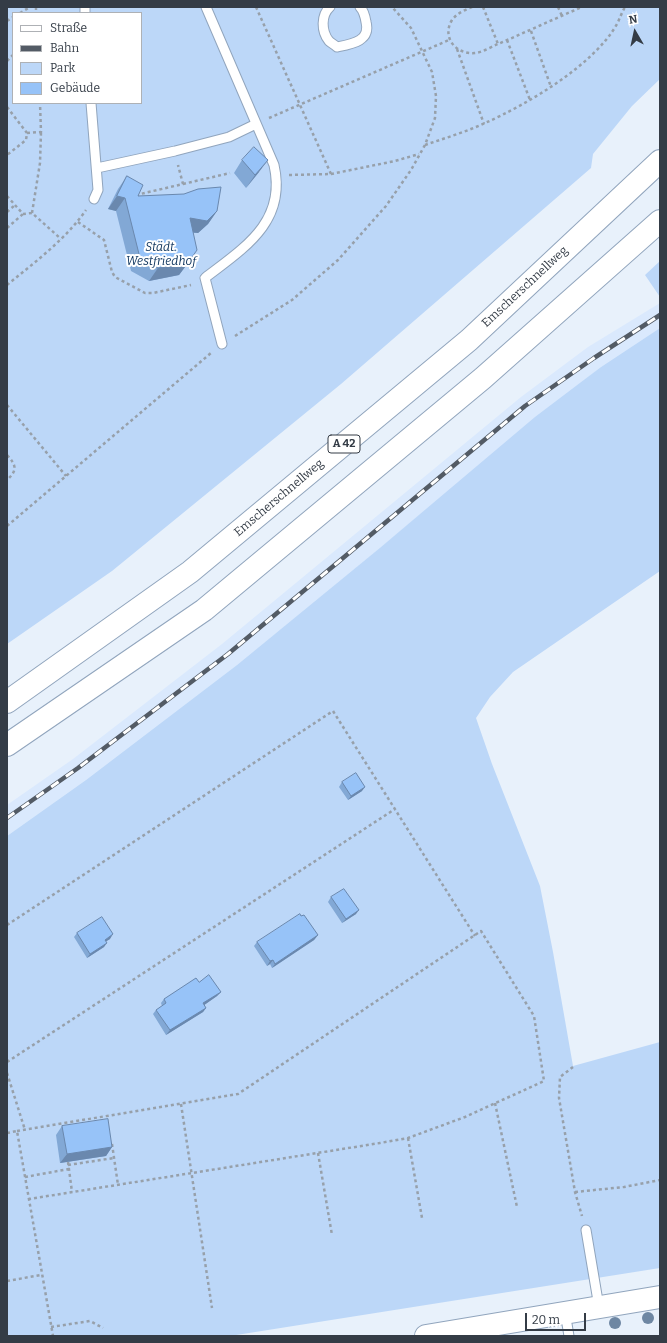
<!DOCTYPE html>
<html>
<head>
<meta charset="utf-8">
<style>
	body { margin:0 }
	#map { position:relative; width:667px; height:1343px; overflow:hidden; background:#e8f1fb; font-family:Bitter,serif }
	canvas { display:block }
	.frame { position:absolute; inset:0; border:8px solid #343c46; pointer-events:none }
	.legend { position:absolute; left:12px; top:12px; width:130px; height:92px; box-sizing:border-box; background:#fff; border:1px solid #aeb1b5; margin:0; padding:5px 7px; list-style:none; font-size:12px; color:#343c46 }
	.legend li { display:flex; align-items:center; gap:8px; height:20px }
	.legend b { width:20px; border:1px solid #aeb1b5 }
	.north { position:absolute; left:615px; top:12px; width:40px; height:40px; -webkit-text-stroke:3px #fff; paint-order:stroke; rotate:351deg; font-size:11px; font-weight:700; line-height:16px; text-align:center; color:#343c46 }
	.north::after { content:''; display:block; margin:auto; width:14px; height:18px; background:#343c46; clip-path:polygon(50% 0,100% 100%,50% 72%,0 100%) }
	.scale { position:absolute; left:525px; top:1313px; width:61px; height:18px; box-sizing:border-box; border:2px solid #343c46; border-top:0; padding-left:5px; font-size:12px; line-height:14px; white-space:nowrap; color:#343c46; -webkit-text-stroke:3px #fff; paint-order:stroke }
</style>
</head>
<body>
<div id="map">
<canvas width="667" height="1343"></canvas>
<div class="frame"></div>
<ul class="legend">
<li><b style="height:5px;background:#fff"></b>Straße</li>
<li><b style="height:5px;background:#535b65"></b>Bahn</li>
<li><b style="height:11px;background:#bcd7f8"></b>Park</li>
<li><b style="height:11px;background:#97c3f8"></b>Gebäude</li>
</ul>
<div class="north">N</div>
<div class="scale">20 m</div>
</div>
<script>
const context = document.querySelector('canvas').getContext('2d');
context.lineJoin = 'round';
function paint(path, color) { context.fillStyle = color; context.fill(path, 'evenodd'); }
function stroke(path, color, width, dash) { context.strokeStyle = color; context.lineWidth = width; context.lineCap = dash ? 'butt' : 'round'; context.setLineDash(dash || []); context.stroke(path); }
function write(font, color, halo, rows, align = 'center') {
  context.font = font + ' Bitter,serif'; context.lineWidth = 4; context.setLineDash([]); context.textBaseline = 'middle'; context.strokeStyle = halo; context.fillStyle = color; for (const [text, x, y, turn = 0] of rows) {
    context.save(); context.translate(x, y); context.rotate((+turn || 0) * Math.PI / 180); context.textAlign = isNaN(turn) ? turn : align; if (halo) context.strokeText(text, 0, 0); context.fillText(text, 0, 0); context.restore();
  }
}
paint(new Path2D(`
	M 660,303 L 660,328 L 601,367 L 237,665 L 86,780 L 7,836 L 7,805 L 73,759 L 222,644 L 521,397 L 588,347 Z`), '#dae9fd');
paint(new Path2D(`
	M 7,7 L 660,7 L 660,79 L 632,106 L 593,154 L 591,168 L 341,384 L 112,571 L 7,644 ZM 13,13 L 141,13 L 141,103 L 13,103 Z
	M 660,261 L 660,297 L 645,275 Z
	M 660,328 L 660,571 L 513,672 L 490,697 L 476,718 L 492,764 L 540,886 L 553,952 L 573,1066 L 660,1042 L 660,1268 L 230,1336 L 7,1336 L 7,836 L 86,780 L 237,665 L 381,547 L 535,417 L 601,367 Z`), '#bcd7f8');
const service = new Path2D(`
	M 85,7 L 85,13
	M 206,7 L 274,165 C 287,222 244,248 205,278 L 222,344
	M 330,7 C 321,15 321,31 329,41 C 331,43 335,45 337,47 C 352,44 371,41 366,22 C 365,16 364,11 360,7
	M 91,103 L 98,190 L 94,199
	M 97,168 L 175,151 L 229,137 L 256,124
	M 586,1230 L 599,1307
	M 565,1312 L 569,1336`);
const tertiary = new Path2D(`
	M 426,1336 L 660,1297`);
const motorway = new Path2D(`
	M 7,702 L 190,572 L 469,340 L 660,161
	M 7,745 L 204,610 L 483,378 L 660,221`);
stroke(service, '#91a5bd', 11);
stroke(tertiary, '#91a5bd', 24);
stroke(motorway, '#91a5bd', 24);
stroke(new Path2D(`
	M 36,7 L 36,13
	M 256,7 L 331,174
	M 472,7 C 465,10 457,13 452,20 C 441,38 457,55 475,53 C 483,52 491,47 498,44 C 526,32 554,19 582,7
	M 483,7 L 498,44
	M 558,7 L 562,16
	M 20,13 L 30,7
	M 7,21 L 13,17
	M 531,31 L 551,87
	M 507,40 L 530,100
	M 457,49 L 484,124
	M 7,61 L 13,55
	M 7,107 L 27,133 L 26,140 L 7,155
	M 269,118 L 449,40
	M 27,133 L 41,132 L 40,103
	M 425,145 C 445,138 466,132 485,123 C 528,104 594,65 617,24 C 620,18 622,12 625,7
	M 289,175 L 331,174 L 395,161 L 419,154
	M 183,184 L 230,173
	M 136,195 L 183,184 L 178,165
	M 7,196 L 23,214 L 32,213 L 61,239
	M 7,212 L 15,205
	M 32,213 L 40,163 L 41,132
	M 78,222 L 104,240 L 112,272 L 115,277 L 145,293 L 153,293 L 191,285
	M 7,228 L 23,214
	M 7,285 C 35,262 65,240 86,210
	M 235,336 L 292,300 L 338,260 L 386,206 L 411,170 L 425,145 L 435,118 L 436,96 L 432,72 L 411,28 L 392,7
	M 7,405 L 66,476
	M 7,455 C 16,465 18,470 7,480
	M 7,526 L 211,353
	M 7,925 L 333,711 L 475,936
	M 7,1062 L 395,809
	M 573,1067 L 560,1077 L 559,1098 L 575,1192 L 582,1216
	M 7,1073 L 25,1130
	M 495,1103 L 517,1207
	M 181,1104 L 212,1308
	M 17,1131 L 238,1094 L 481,931 L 534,1016 L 544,1081 L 465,1117 L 408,1138 L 380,1143 L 29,1199
	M 7,1133 L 17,1131 L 53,1336
	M 408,1138 L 422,1218
	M 112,1144 L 118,1185
	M 318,1153 L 332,1235
	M 68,1162 L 72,1192
	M 68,1165 L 114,1158
	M 25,1177 L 69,1169
	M 575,1192 L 624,1187 L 660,1180
	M 7,1281 L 41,1275
	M 51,1327 L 90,1321 L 103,1328`), '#97a0aa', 2.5, [3, 3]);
stroke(service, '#fff', 9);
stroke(tertiary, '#fff', 22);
stroke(motorway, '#fff', 22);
const rail = new Path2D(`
	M 7,818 L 78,768 L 228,654 L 525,406 L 594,358 L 660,315`);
stroke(rail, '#535b65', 4.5);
stroke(rail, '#fff', 3, [9]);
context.fillStyle = '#6e87a3';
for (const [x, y] of [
	[648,1318],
	[615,1323]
]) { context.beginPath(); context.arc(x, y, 6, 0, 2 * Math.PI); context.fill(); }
paint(new Path2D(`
	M 242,160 L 259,172 L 246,188 L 234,173 Z
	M 127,176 L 138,196 L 217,211 L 208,224 L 198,233 L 193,233 L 188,263 L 179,275 L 149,281 L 131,271 L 116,211 L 108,209 L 118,189 Z
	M 342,782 L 362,791 L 348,800 L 339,787 Z
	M 331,897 L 356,914 L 342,923 L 328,902 Z
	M 77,933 L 110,939 L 106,941 L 104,947 L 87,958 L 74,937 Z
	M 318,935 L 314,940 L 272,968 L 270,964 L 267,966 L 254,946 L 257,942 Z
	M 199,982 L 221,992 L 217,996 L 204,1005 L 206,1008 L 203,1012 L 166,1035 L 153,1014 L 156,1010 L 162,1006 L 161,1003 L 164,999 Z
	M 62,1126 L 112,1147 L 106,1156 L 60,1163 L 56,1135 Z`), '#82a8d5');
paint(new Path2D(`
	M 268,160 L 259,172 L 246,188 L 255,175 Z
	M 117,196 L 125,198 L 116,211 L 108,209 Z
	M 217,211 L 208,224 L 198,233 L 181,231 L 190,218 Z
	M 188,263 L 179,275 L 149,281 L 158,268 Z
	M 365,787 L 362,791 L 348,800 L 351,796 Z
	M 359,910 L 356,914 L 342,923 L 346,919 Z
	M 113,934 L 110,939 L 102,944 L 105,940 Z
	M 318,935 L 314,940 L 272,968 L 275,964 Z
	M 107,943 L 104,947 L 87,958 L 90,954 Z
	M 273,960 L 270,964 L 267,966 L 270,961 Z
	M 221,992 L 217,996 L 200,1008 L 203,1003 Z
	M 206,1008 L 203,1012 L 166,1035 L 170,1030 Z
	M 112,1147 L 106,1156 L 60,1163 L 67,1154 Z`), '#6a88ae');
const building = new Path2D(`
	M 254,147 L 268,160 L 255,175 L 242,160 Z
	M 127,176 L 143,185 L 138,196 L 184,194 L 198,189 L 221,187 L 217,211 L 207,221 L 190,218 L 197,250 L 188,263 L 158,268 L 140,258 L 125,198 L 117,196 Z
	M 356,773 L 365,787 L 351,796 L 342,782 Z
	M 344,889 L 359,910 L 346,919 L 331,897 Z
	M 300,914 L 301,916 L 304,915 L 318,935 L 275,964 L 273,960 L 270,961 L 257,942 Z
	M 102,917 L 113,934 L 105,940 L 107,943 L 90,954 L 77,933 Z
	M 209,975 L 221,992 L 203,1003 L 206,1008 L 170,1030 L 156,1010 L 166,1003 L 164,999 L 196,978 L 199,982 Z
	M 108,1119 L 112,1147 L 67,1154 L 62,1126 Z`);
paint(building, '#97c3f8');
stroke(building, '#6a88ae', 1);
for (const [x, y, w] of [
	[344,444,32]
]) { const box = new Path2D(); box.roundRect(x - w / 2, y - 9, w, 18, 3); context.fillStyle = '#fff'; context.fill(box); stroke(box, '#343c46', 1); }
write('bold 11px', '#343c46', null, [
	["A 42",344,444]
]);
write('italic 12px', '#0a315b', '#fff', [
	["Städt.",161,248],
	["Westfriedhof",161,262]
]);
write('12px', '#343c46', '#fff', [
	["Emscherschnellweg",525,287,-43],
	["Emscherschnellweg",279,498,-40]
]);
</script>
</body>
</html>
